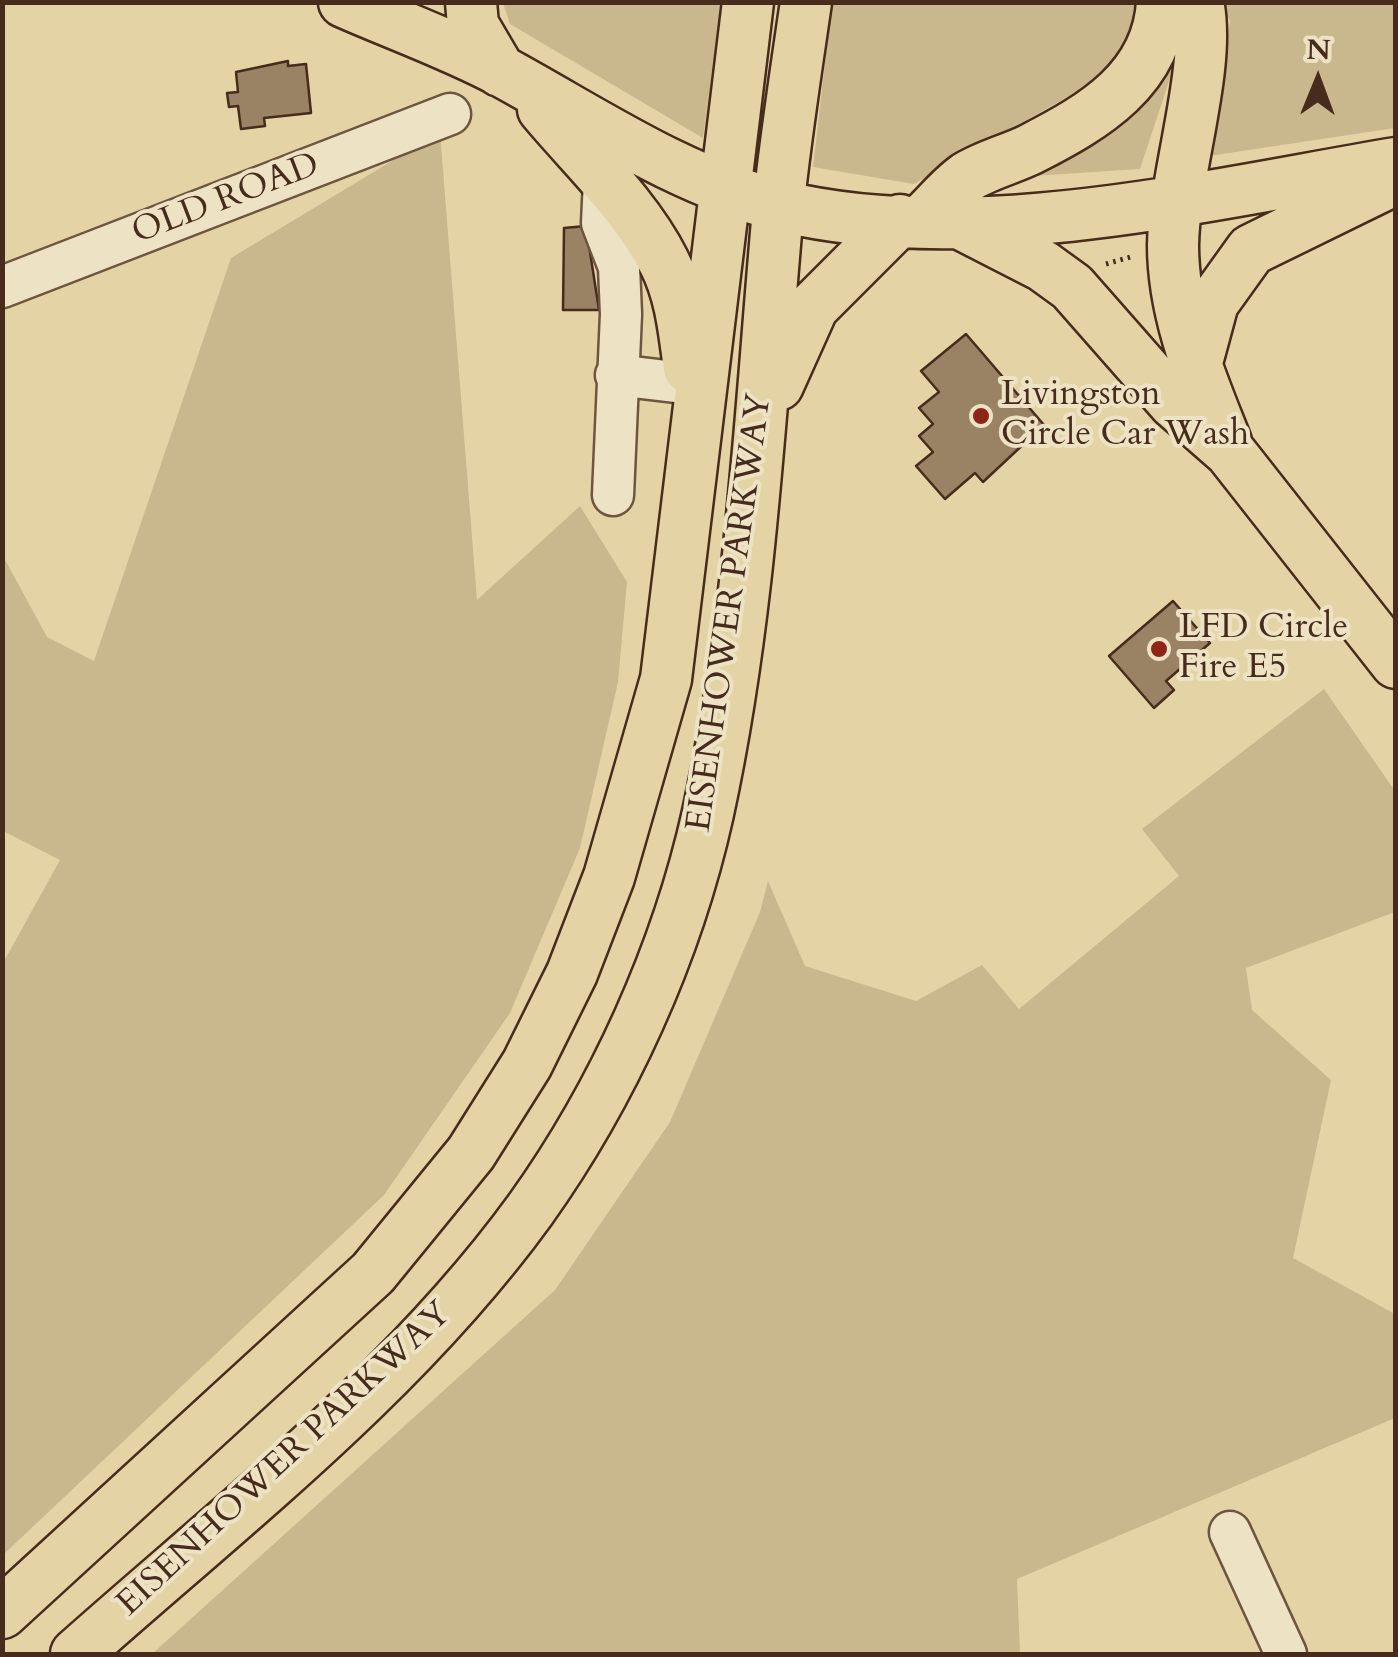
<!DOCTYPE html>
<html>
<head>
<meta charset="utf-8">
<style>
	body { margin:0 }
	#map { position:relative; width:1398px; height:1657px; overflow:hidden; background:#e4d4a5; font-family:Cardo,serif }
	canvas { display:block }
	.frame { position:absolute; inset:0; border:5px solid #472b1d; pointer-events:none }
	.north { position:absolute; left:1268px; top:30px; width:100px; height:100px; -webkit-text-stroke:8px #ede3c4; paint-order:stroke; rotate:1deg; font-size:28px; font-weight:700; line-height:40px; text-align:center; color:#472b1d }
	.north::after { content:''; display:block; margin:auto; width:35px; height:45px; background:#472b1d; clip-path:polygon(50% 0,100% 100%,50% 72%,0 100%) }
</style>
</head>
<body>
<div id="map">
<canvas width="1398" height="1657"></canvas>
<div class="frame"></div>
<div class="north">N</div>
</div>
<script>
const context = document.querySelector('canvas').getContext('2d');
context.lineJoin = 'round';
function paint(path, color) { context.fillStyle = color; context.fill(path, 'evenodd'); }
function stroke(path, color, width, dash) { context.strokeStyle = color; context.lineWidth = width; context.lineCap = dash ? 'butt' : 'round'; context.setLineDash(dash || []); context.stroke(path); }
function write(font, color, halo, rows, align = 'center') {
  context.font = font + ' Cardo,serif'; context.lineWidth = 8; context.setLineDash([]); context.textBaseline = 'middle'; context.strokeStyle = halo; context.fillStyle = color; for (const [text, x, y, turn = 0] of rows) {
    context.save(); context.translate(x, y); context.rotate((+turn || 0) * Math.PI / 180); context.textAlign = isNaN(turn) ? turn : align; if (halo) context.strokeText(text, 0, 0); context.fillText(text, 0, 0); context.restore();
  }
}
paint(new Path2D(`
	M 503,3 L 721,3 L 703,138 L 510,24 Z
	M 832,3 L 1136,3 L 1129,62 L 914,184 L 813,167 Z
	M 1223,3 L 1395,3 L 1395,128 L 1209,156 L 1230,22 Z
	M 1176,60 L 1140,169 L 1018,177 L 1124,117 Z
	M 440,132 L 477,600 L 580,506 L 627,582 L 618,682 L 580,848 L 510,1013 L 384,1195 L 3,1555 L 3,963 L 60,860 L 3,831 L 2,554 L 47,637 L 94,661 L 231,258 Z
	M 1324,689 L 1395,791 L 1395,912 L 1246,968 L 1252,1010 L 1331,1080 L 1293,1258 L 1395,1314 L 1395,1418 L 1017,1579 L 1020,1654 L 152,1654 L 555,1290 L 670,1122 L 760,912 L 768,881 L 805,966 L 916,1001 L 982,965 L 1019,1009 L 1179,876 L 1142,829 Z`), '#c9b78e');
const building = new Path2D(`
	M 288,61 L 288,66 L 306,64 L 311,113 L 264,118 L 265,126 L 241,129 L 238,106 L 229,107 L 227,93 L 238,92 L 236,72 Z
	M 586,226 L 599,310 L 563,310 L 564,228 Z
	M 966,334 L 1044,425 L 983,482 L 975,473 L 945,499 L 916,466 L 933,452 L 919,436 L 933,424 L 919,408 L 939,392 L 921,371 Z
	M 1173,601 L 1210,643 L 1166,681 L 1174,690 L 1154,708 L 1109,656 Z`);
paint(building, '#998364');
stroke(building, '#472b1d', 2.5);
const minor = new Path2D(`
	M 604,181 L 602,223 L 619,267 L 621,314 L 613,495
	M 2,287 L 450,114
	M 616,375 L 692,384
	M 1230,1532 L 1286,1654`);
const major = new Path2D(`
	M 344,2 C 396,25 453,45 503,72 C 593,121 680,181 781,206 C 971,252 1205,195 1396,163
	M 471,2 L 473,25 L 500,71
	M 1198,2 C 1212,66 1174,175 1173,245 C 1173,315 1201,379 1226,442
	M 543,109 C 583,157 636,206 664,262 C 681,295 684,332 689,368
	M 922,220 C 936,207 951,188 967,177 C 986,165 1011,159 1031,149 C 1094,117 1158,79 1162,2
	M 963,225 L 1043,266 L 1072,287 L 1174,403 L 1230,452 L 1396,663
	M 1196,366 L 1213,303 L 1251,250 L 1396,179
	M 778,385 L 813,307 L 900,220
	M 2,1613 L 373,1273 L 471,1153 L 527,1064 L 572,973 L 609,877 L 666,679 L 748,2
	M 76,1654 C 232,1515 406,1381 530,1210 C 613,1094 677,953 708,813 C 751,616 760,411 778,210 C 785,141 796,71 806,2`);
stroke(minor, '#6e553f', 45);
stroke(major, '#472b1d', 55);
stroke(new Path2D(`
	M 1106,264 L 1134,256`), '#472b1d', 5, [2.5, 5]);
stroke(minor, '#ede3c4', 40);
stroke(major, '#e4d4a5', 50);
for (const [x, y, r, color] of [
	[981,416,10,"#8f2418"],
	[1159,649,10,"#8f2418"]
]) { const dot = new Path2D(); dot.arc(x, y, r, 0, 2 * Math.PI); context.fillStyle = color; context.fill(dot); stroke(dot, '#ede3c4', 4); }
write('35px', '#472b1d', '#ede3c4', [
	["OLD ROAD",226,200,-21],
	["EISENHOWER PARKWAY",731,613,-82],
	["EISENHOWER PARKWAY",285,1460,-43]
]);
write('35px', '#472b1d', '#ede3c4', [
	["Livingston",1001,396],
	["Circle Car Wash",1001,436],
	["LFD Circle",1179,629],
	["Fire E5",1179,669]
], 'left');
</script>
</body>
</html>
